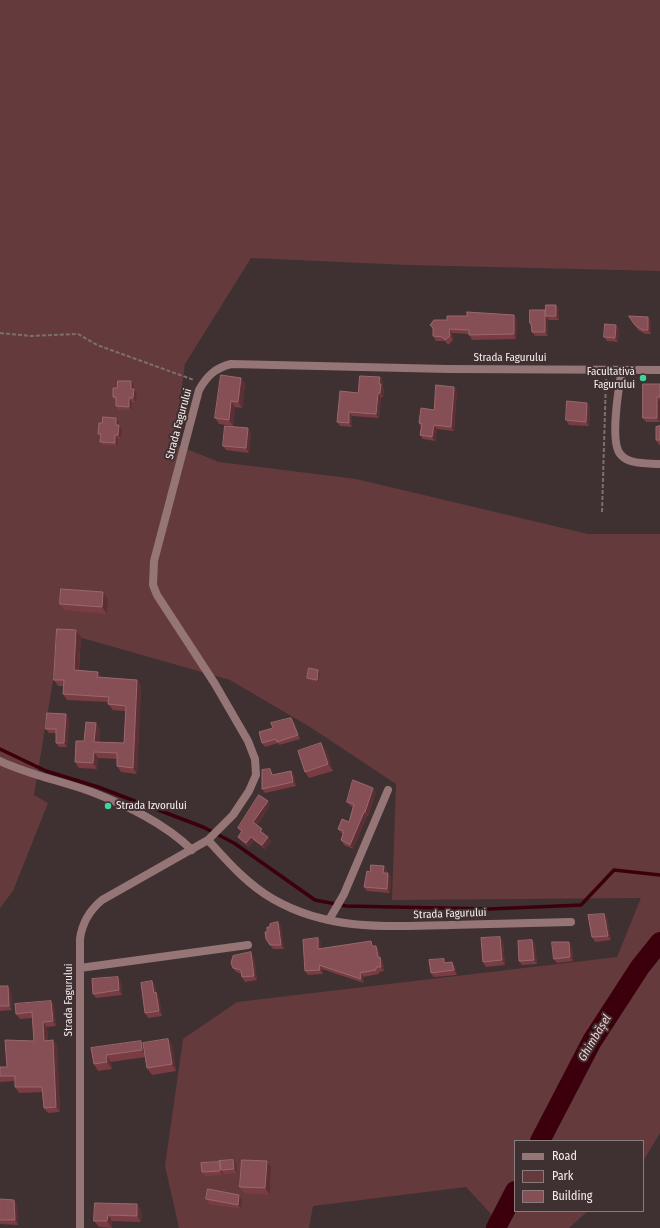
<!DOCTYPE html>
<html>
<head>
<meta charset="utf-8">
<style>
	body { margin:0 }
	#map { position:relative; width:660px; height:1228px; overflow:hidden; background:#3f3031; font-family:"Fira Sans Condensed",sans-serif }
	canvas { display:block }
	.legend { position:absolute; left:514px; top:1140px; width:130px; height:72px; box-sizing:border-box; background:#3f3031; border:1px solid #897c7d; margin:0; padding:5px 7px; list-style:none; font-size:12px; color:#f7edee }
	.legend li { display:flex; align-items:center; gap:8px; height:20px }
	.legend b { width:20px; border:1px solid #897c7d }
</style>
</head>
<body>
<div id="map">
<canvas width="660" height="1228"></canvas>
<ul class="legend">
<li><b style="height:5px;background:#967576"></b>Road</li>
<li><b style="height:11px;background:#653a3d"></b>Park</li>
<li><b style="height:11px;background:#864f55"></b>Building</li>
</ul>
</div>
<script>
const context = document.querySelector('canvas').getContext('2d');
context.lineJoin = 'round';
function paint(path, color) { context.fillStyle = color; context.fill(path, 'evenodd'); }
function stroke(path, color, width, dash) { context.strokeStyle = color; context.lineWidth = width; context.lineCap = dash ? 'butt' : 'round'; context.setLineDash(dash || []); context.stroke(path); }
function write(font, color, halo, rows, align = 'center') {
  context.font = font + ' "Fira Sans Condensed",sans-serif'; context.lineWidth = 4; context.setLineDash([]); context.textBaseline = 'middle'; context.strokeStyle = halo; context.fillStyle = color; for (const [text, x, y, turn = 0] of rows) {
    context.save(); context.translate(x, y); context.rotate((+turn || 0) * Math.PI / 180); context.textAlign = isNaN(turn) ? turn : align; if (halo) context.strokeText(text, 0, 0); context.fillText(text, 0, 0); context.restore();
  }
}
paint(new Path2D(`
	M 0,0 L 660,0 L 660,271 L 408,265 L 251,258 L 185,364 L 174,444 L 219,462 L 356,479 L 588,534 L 660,534 L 660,1133 L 643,1161 L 643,1141 L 515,1141 L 515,1211 L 588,1211 L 569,1228 L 504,1228 L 466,1187 L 313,1206 L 309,1228 L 179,1228 L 165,1166 L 183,1039 L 237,1002 L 617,957 L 641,898 L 392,900 L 396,784 L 310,727 L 230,680 L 61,632 L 34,795 L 48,803 L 13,891 L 0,908 Z`), '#653a3d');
stroke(new Path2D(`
	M 0,749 L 46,771 L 98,787 L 203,827 L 234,843 L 315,900 L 346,906 L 489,909 L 581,905 L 614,870 L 660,875`), '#3c000c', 3.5);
stroke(new Path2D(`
	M 540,1141 L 592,1041 L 640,967 L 660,942
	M 496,1228 L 515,1191`), '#3c000c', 20);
stroke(new Path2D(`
	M 0,333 L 31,336 L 78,334 L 97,345 L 194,380
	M 602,512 L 606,379`), '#7c6f70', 2, [4, 2]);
stroke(new Path2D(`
	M 622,370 C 619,386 609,444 621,455 C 630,465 648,463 660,464
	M 0,761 C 30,775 62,781 92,792 C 128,806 164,823 192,850
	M 208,840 C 228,862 247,884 273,899 C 328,931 389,927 450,925 C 490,924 531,923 571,922
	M 329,920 L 344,894 L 388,790
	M 80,968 L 248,945
	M 80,1228 L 80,939 C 82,923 90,910 102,900 L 208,840 L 233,815 L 249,791 L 256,775 L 255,759 L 248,741 L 215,684 L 157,595 L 153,585 L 154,561 L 199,390 C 207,376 215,368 231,364 L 448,369 L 660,370`), '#967576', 8);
paint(new Path2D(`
	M 559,309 L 559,320 L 549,320 L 548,319 L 548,336 L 535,336 L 532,332 L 531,326 L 530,323 L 545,310 L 546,311 Z
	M 514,315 L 517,320 L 516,339 L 472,340 L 469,334 L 452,333 L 453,340 L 448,345 L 445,341 L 436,341 L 433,336 L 433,329 L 430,325 L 467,316 Z
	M 629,316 L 651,321 L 651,334 L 645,334 L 638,330 Z
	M 616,325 L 619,329 L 618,342 L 607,341 L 604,337 Z
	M 241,378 L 245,384 L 242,408 L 235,407 L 233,426 L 219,424 L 215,418 Z
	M 131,381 L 134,385 L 133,389 L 137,393 L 136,402 L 132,402 L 131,410 L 118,410 L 116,406 L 116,401 L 115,401 L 113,397 L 117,388 Z
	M 383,381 L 382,385 L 384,389 L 383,397 L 381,397 L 379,418 L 352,416 L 352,427 L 340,426 L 337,422 L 358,393 Z
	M 660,384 L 660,422 L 646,422 L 643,418 Z
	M 454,387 L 457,391 L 454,431 L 437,429 L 435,441 L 423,439 L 420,435 L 421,427 L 419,423 L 434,410 Z
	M 590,407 L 589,426 L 569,425 L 566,420 Z
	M 119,422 L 119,425 L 122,429 L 121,439 L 118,439 L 117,446 L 103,445 L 100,442 L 101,438 L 98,434 L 102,423 Z
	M 660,426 L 660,445 L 659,445 L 656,440 Z
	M 251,432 L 249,453 L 226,450 L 223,446 Z
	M 103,592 L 108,599 L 107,614 L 64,610 L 60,604 Z
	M 76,630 L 81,636 L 79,670 L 98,672 L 101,677 L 137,680 L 141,686 L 137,774 L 121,772 L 117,766 L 117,759 L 98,758 L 97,769 L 79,768 L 75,762 L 84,741 L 100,729 L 99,742 L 124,743 L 126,711 L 113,710 L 108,704 L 109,702 L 67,700 L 63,694 L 63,686 L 58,686 L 54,680 Z
	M 318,670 L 320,672 L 318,682 L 309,680 L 307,678 Z
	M 69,718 L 67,747 L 59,747 L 56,743 L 56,733 L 49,733 L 46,729 Z
	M 294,721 L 300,739 L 279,745 L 278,743 L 265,747 L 262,743 L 273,728 Z
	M 326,750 L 333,771 L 309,778 L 305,772 Z
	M 291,771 L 294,775 L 296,786 L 265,793 L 262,789 L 273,773 L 274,775 Z
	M 376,792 L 368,816 L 367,816 L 353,849 L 344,845 L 341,840 L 343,834 L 341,833 L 338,829 L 349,822 L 353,807 L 350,806 L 347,802 Z
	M 270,805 L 257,825 L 264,832 L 264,834 L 268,837 L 271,841 L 265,849 L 254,841 L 249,847 L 241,841 L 238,837 L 242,832 L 238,828 Z
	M 384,866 L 387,870 L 387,873 L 391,877 L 390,893 L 367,891 L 364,887 L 370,872 Z
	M 604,914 L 607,918 L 611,940 L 595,942 L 592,937 Z
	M 278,922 L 281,927 L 284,949 L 273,949 L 266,939 L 267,932 L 270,927 Z
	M 500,937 L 503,941 L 505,965 L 486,967 L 483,962 Z
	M 532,940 L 535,944 L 537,964 L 522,965 L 519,961 Z
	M 321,942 L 321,949 L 374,946 L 379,950 L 380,957 L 383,961 L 384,971 L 379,972 L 379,974 L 363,977 L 364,983 L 322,969 L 323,974 L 308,975 L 305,971 Z
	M 572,946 L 573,961 L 557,963 L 554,959 Z
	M 254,957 L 257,980 L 245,982 L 242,977 L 241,974 L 236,972 L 233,968 Z
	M 446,962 L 455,966 L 457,975 L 434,977 L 431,973 Z
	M 121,981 L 122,995 L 96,998 L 93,994 Z
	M 152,981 L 155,986 L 156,992 L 159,997 L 162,1016 L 148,1018 L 145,1013 Z
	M 0,986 L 11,990 L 12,1010 L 0,1011 Z
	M 51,1001 L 54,1006 L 56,1026 L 47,1027 L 48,1041 L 53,1040 L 57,1046 L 60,1112 L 48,1113 L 44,1108 L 42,1092 L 19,1093 L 15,1087 L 15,1081 L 0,1082 L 0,1067 L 7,1067 L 34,1041 L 32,1018 L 20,1019 L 16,1014 Z
	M 168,1039 L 172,1045 L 176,1071 L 152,1075 L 147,1068 L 146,1057 L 111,1062 L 112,1069 L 98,1071 L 94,1064 L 91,1048 L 144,1045 Z
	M 236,1164 L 237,1173 L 224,1174 L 223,1173 L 223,1175 L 205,1176 L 202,1172 Z
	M 271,1167 L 270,1195 L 244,1193 L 240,1187 Z
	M 0,1199 L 14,1200 L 17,1204 L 18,1225 L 0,1224 Z
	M 206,1199 L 242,1200 L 241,1209 L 209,1204 Z
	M 95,1203 L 142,1211 L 141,1222 L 112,1221 L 112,1228 L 99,1227 L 94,1221 Z`), '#793c43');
paint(new Path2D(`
	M 556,305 L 559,309 L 559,320 L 556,316 Z
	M 545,310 L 548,314 L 546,316 L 548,319 L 548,336 L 545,332 Z
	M 514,315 L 517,320 L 516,339 L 514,334 Z
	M 648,317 L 651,321 L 651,334 L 648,330 Z
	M 616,325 L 619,329 L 618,342 L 615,338 Z
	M 449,329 L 452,333 L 453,340 L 450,336 Z
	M 380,377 L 383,381 L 382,385 L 384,389 L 383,397 L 380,393 L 379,384 Z
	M 241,378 L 245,384 L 242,408 L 238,402 Z
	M 131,381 L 134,385 L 133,393 L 131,389 Z
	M 454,387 L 457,391 L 454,431 L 451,427 Z
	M 134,389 L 137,393 L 136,402 L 133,398 Z
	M 378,393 L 381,397 L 379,418 L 376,414 Z
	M 657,397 L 660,401 L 660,422 L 657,418 Z
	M 129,398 L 132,402 L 131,410 L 129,407 Z
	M 231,401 L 235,407 L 233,426 L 229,420 Z
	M 587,403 L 590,407 L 589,426 L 586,422 Z
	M 349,412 L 352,416 L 352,427 L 349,423 Z
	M 116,418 L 119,422 L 119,428 L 116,425 Z
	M 119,425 L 122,429 L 121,439 L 118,435 Z
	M 434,425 L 437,429 L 435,441 L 432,437 Z
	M 248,428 L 251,432 L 249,453 L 246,448 Z
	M 115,435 L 118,439 L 117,446 L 115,443 Z
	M 103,592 L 108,599 L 107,614 L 102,607 Z
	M 76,630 L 81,636 L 78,676 L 74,670 Z
	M 318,670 L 320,672 L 318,682 L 317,680 Z
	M 98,672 L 102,678 L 97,677 Z
	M 137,680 L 141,686 L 137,774 L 133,768 Z
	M 66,714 L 69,718 L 67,747 L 64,743 Z
	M 291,718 L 294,721 L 300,739 L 298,735 Z
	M 96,723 L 100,729 L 99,748 L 94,742 Z
	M 321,743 L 326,750 L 333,771 L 328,764 Z
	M 94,752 L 98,758 L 97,769 L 93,763 Z
	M 270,769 L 273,773 L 275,779 L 272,775 Z
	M 291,771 L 294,775 L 296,786 L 293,782 Z
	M 373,788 L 376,792 L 368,816 L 365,812 Z
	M 268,801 L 270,805 L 256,826 L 253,822 Z
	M 364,812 L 367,816 L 353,849 L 350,845 Z
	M 262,829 L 264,832 L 263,835 L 260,831 Z
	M 251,837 L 254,841 L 249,847 L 246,843 Z
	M 268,837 L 271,841 L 265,849 L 262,845 Z
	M 384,866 L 387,870 L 386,877 L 383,873 Z
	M 388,873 L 391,877 L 390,893 L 387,889 Z
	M 604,914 L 607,918 L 611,940 L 608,936 Z
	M 278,922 L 281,927 L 284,949 L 281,945 Z
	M 500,937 L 503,941 L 505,965 L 502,960 Z
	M 318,938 L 321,942 L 321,954 L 318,949 Z
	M 532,940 L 535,944 L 537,964 L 534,960 Z
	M 569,942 L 572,946 L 573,961 L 570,957 Z
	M 376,946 L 379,950 L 381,962 L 378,957 Z
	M 251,952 L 254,957 L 257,980 L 254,976 Z
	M 380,957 L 383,961 L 384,971 L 381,967 Z
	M 452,962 L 455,966 L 457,975 L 454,970 Z
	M 319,965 L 322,969 L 323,974 L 320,970 Z
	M 360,973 L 363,977 L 364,983 L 361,979 Z
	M 118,977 L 121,981 L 122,995 L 119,990 Z
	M 152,981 L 155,986 L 157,997 L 154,993 Z
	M 8,986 L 11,990 L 12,1010 L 9,1006 Z
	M 156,992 L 159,997 L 162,1016 L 159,1011 Z
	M 51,1001 L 54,1006 L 56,1026 L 53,1021 Z
	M 43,1022 L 47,1027 L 48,1046 L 44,1041 Z
	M 168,1039 L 172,1045 L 176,1071 L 172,1064 Z
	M 53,1040 L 57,1046 L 60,1112 L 56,1107 Z
	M 141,1041 L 145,1047 L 146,1057 L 142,1050 Z
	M 106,1055 L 111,1062 L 112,1069 L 107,1062 Z
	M 233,1160 L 236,1164 L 237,1173 L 234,1169 Z
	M 267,1161 L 271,1167 L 270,1195 L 265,1188 Z
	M 220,1162 L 221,1170 L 223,1173 L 223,1175 L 220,1171 Z
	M 239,1195 L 242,1200 L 241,1209 L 238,1205 Z
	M 14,1200 L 17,1204 L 18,1225 L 15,1220 Z
	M 137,1204 L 142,1211 L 141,1222 L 137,1216 Z
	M 108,1215 L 112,1221 L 112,1228 L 107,1221 Z`), '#5c2f34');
const building = new Path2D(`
	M 546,305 L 556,305 L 556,316 L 546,316 Z
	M 530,310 L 545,310 L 545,332 L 532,332 L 531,323 L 530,323 Z
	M 467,312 L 514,315 L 514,334 L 469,335 L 469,330 L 449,329 L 450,336 L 445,340 L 442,337 L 433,336 L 433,328 L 430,325 L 434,320 L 447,320 L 447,316 L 467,316 Z
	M 629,316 L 648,317 L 648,330 L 642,330 L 635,325 Z
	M 605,324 L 616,325 L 615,338 L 604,337 Z
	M 221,375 L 241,378 L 238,402 L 231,401 L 229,420 L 215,418 Z
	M 360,376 L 380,377 L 379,384 L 381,384 L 380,393 L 378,393 L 376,414 L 349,412 L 349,423 L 337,422 L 340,391 L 358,393 Z
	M 118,381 L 131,381 L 131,389 L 134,389 L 133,398 L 129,398 L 129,407 L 116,406 L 116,397 L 113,397 L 113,388 L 117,388 Z
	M 643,384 L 660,384 L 660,397 L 657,397 L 657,418 L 643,418 Z
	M 436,385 L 454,387 L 451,427 L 434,425 L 432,437 L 420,435 L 422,424 L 419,423 L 421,408 L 434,410 Z
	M 567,401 L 587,403 L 586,422 L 566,420 Z
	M 103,417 L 116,418 L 116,425 L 119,425 L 118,435 L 115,435 L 115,443 L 100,442 L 101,434 L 98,434 L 99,423 L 102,423 Z
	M 225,426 L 248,428 L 246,448 L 223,446 Z
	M 660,426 L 660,440 L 656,440 L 656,427 Z
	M 61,589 L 103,592 L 102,607 L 60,604 Z
	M 57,629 L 76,630 L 74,670 L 98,672 L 97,677 L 137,680 L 133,768 L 117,766 L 117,753 L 94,752 L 93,763 L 75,762 L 76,741 L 84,741 L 86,722 L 96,723 L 94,742 L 124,743 L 126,706 L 108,704 L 109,697 L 63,694 L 64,680 L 54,680 Z
	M 309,668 L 318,670 L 317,680 L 307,678 Z
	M 47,713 L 66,714 L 64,743 L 56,743 L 56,729 L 46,729 Z
	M 291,718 L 298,735 L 277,742 L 276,739 L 262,743 L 259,732 L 273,728 L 271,723 Z
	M 321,743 L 328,764 L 305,772 L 298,751 Z
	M 270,769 L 272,775 L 291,771 L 293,782 L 262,789 L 262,770 Z
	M 353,780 L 373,788 L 365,812 L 364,812 L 350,845 L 341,840 L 344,831 L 338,829 L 342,819 L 349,822 L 354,804 L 347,802 Z
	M 259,795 L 268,801 L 253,822 L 262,829 L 260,831 L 268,837 L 262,845 L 251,837 L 246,843 L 238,837 L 242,831 L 238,828 Z
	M 371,865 L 384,866 L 383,873 L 388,873 L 387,889 L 364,887 L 367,871 L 370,872 Z
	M 604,914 L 608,936 L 592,937 L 588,915 Z
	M 278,922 L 281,945 L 270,945 L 266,939 L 265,932 L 267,932 L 267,927 L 270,927 L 270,924 Z
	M 500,937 L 502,960 L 483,962 L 481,938 Z
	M 318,938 L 318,949 L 371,941 L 372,946 L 376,946 L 378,957 L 380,957 L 381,967 L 376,967 L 376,970 L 360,973 L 361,979 L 319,965 L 320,970 L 305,971 L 303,940 Z
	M 532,940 L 534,960 L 519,961 L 518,941 Z
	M 552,942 L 569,942 L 570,957 L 554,959 Z
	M 251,952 L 254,976 L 242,977 L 241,970 L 233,968 L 231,963 L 233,956 Z
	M 444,959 L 444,963 L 452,962 L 454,970 L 431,973 L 429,960 Z
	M 118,977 L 119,990 L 93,994 L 92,979 Z
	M 152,981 L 154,993 L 156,992 L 159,1011 L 145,1013 L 141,983 Z
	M 0,986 L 8,986 L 9,1006 L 0,1006 Z
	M 51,1001 L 53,1021 L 43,1022 L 44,1041 L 53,1040 L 56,1107 L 44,1108 L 42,1087 L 15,1087 L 15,1076 L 0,1076 L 0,1067 L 7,1067 L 5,1040 L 34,1041 L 32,1012 L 16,1014 L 15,1004 Z
	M 168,1039 L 172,1064 L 147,1068 L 143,1043 Z
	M 141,1041 L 142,1050 L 106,1055 L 107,1062 L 94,1064 L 91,1048 Z
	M 233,1160 L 234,1169 L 221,1170 L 219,1161 Z
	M 242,1160 L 267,1161 L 265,1188 L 240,1187 Z
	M 220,1162 L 220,1171 L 202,1172 L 201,1163 Z
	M 208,1189 L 239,1195 L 238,1205 L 206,1199 Z
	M 0,1199 L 14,1200 L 15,1220 L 0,1220 Z
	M 95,1203 L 137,1204 L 137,1216 L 108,1215 L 107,1221 L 94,1221 Z`);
paint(building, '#864f55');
stroke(building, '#98686d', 1);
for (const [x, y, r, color] of [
	[643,378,4,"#40d4a2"],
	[108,806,4,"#40d4a2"]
]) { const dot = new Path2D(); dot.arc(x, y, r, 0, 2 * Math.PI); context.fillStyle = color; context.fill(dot); stroke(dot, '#3f3031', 1.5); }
write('11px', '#f7edee', '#3f3031', [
	["Strada Fagurului",510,358],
	["Strada Fagurului",179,424,-75],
	["Strada Fagurului",450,914,-2],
	["Strada Fagurului",69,1000,-90]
]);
write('11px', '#f7edee', '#3f3031', [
	["Facultativă",635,372],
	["Fagurului",635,385],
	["Strada Izvorului",116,806,"left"]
], 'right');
write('italic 12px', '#fcd1d3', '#3f3031', [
	["Ghimbășel",595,1038,-59]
]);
</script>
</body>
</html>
